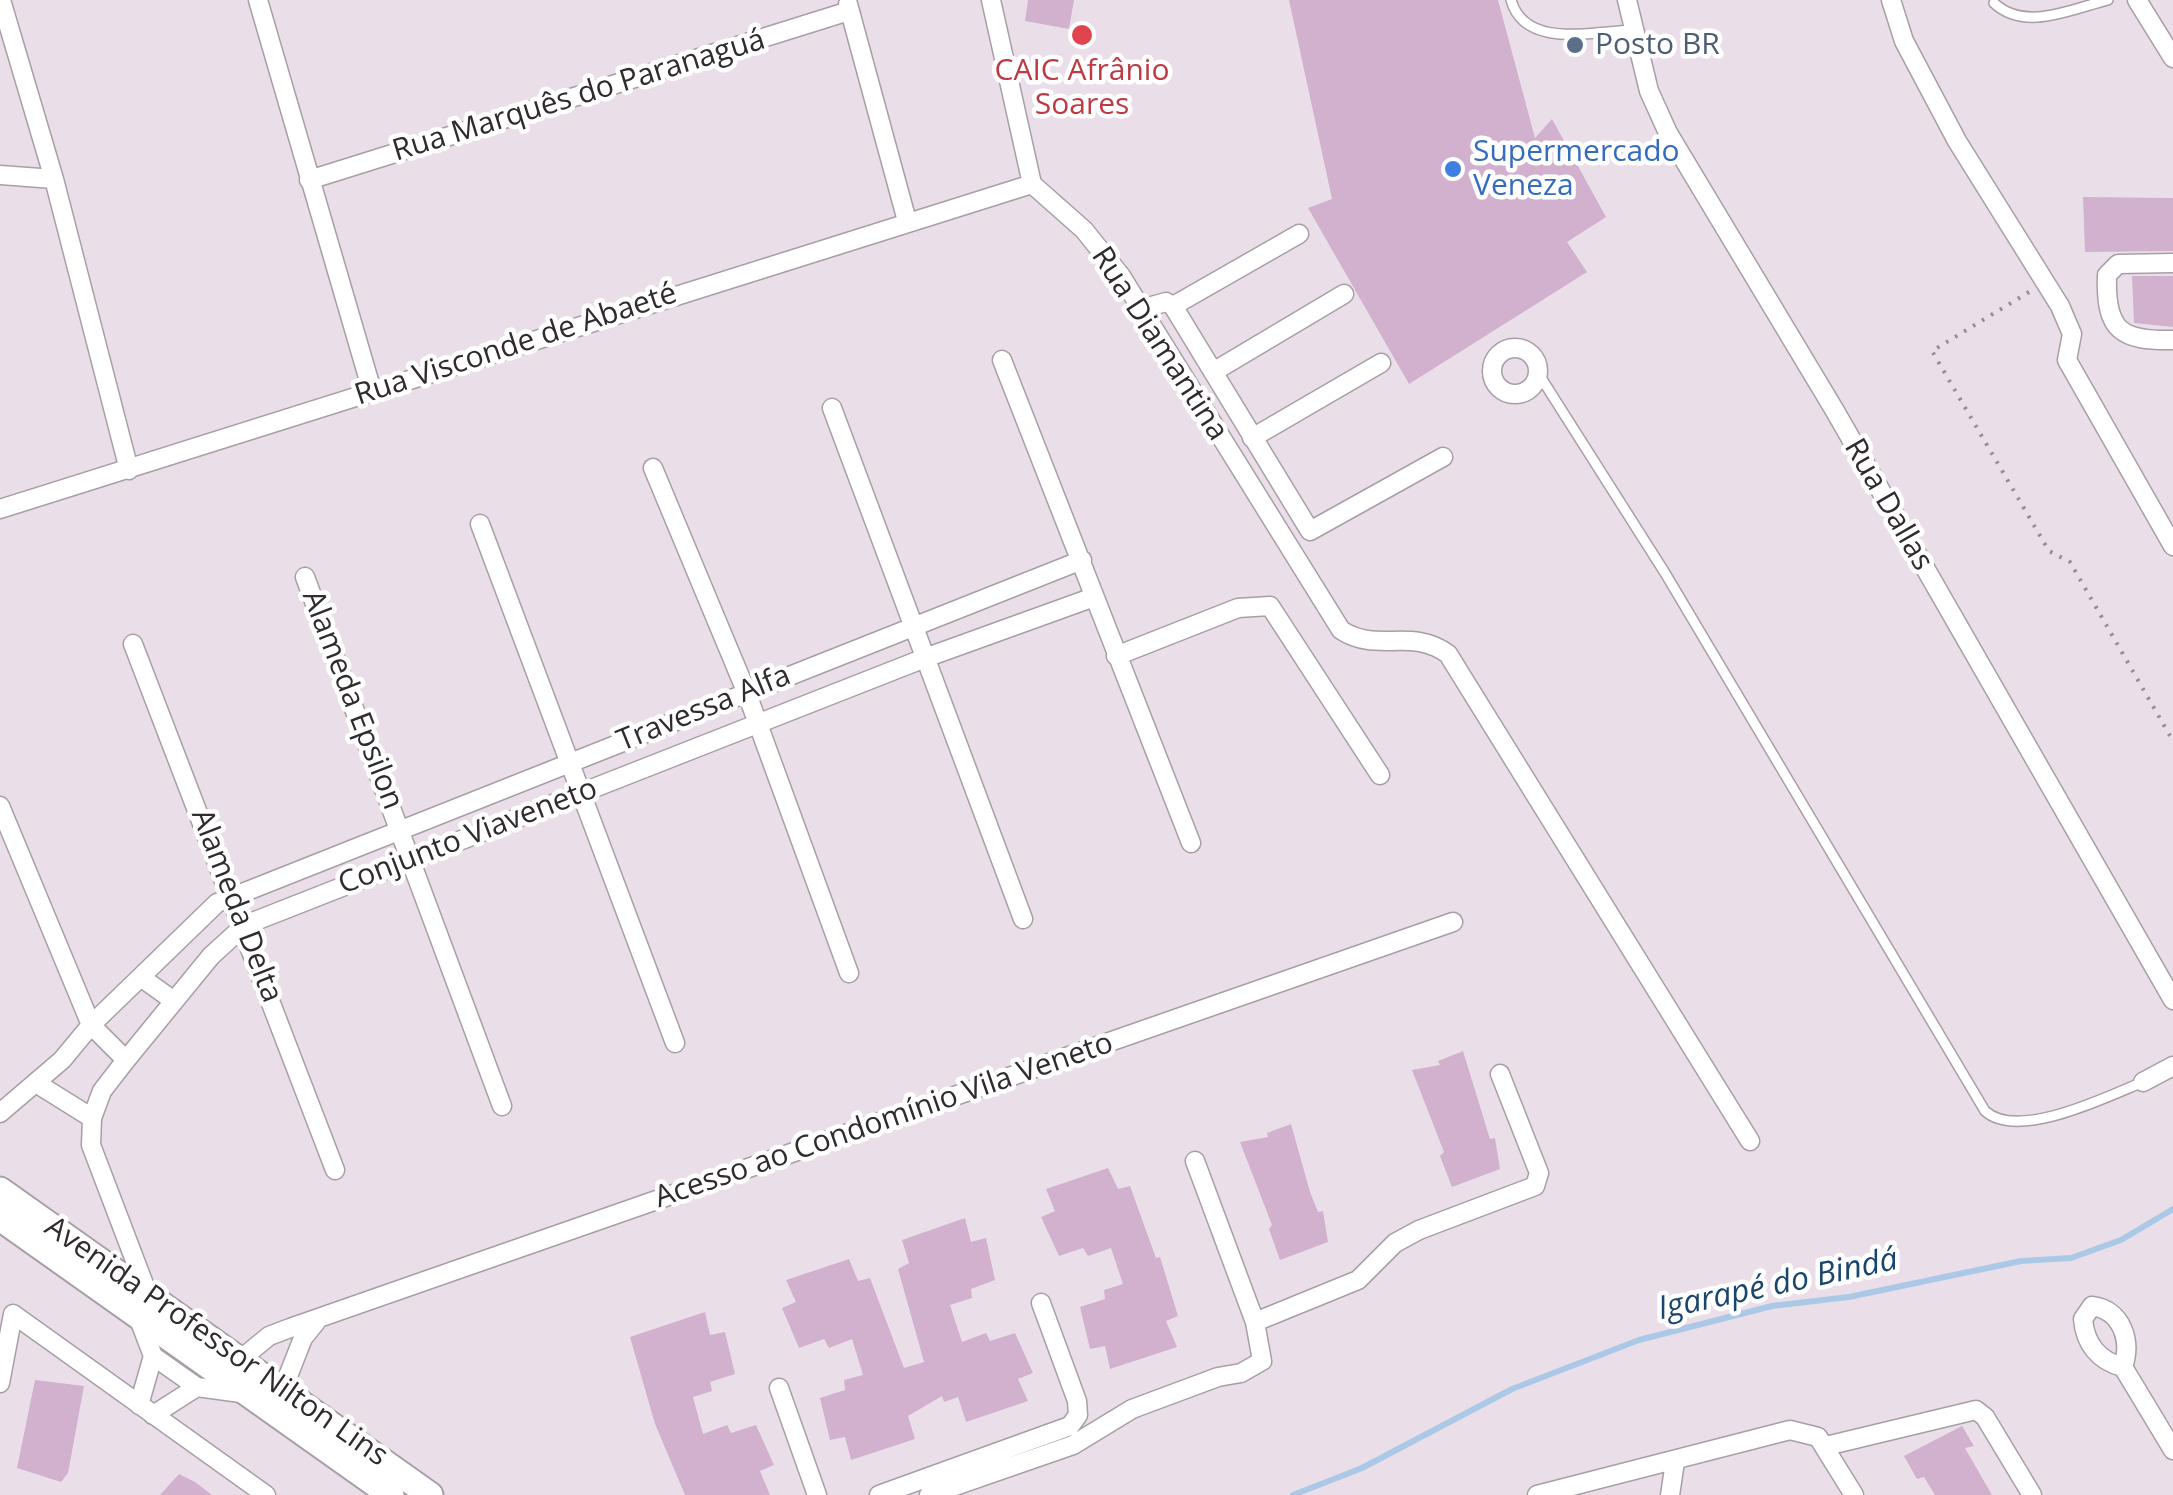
<!DOCTYPE html>
<html>
<head>
<meta charset="utf-8">
<style>
	body { margin:0 }
	canvas { display:block; background:#eadfe9 }
</style>
</head>
<body>
<canvas width="2173" height="1495"></canvas>
<script>
const context = document.querySelector('canvas').getContext('2d');
context.lineJoin = 'round';
function stroke(path, color, width, dash) { context.strokeStyle = color; context.lineWidth = width; context.lineCap = dash ? 'butt' : 'round'; context.setLineDash(dash || []); context.stroke(path); }
function paint(path, color) { context.fillStyle = color; context.fill(path, 'evenodd'); }
function write(font, color, halo, rows, align = 'center') {
  context.font = font + ' "Open Sans",sans-serif'; context.lineWidth = 9; context.setLineDash([]); context.textBaseline = 'middle'; context.strokeStyle = halo; context.fillStyle = color; for (const [text, x, y, turn = 0] of rows) {
    context.save(); context.translate(x, y); context.rotate((+turn || 0) * Math.PI / 180); context.textAlign = isNaN(turn) ? turn : align; if (halo) context.strokeText(text, 0, 0); context.fillText(text, 0, 0); context.restore();
  }
}
stroke(new Path2D(`
	M 1293,1495 L 1362,1468 L 1512,1389 L 1639,1340 L 1772,1306 L 1849,1297 L 2021,1261 L 2071,1258 L 2121,1240 L 2173,1209`), '#abc9e7', 6);
paint(new Path2D(`
	M 1028,0 L 1074,0 L 1069,29 L 1025,21 Z
	M 1289,0 L 1498,0 L 1535,138 L 1552,119 L 1606,217 L 1567,242 L 1587,272 L 1409,384 L 1308,208 L 1332,199 Z
	M 2083,197 L 2173,198 L 2173,251 L 2085,252 Z
	M 2132,276 L 2173,276 L 2173,327 L 2134,323 Z
	M 1463,1051 L 1490,1139 L 1495,1138 L 1500,1169 L 1452,1187 L 1440,1156 L 1444,1152 L 1412,1070 L 1440,1065 L 1438,1061 Z
	M 1291,1124 L 1310,1192 L 1318,1212 L 1323,1211 L 1328,1242 L 1280,1260 L 1269,1229 L 1272,1225 L 1240,1142 L 1268,1137 L 1267,1133 Z
	M 1108,1168 L 1118,1189 L 1130,1186 L 1156,1258 L 1160,1257 L 1178,1316 L 1166,1321 L 1177,1347 L 1110,1369 L 1105,1346 L 1090,1349 L 1080,1307 L 1105,1299 L 1104,1290 L 1123,1284 L 1111,1248 L 1088,1256 L 1083,1248 L 1059,1256 L 1041,1217 L 1055,1211 L 1046,1189 Z
	M 965,1218 L 971,1242 L 986,1238 L 995,1280 L 971,1289 L 972,1298 L 950,1305 L 962,1342 L 986,1333 L 990,1341 L 1015,1333 L 1033,1373 L 1018,1379 L 1028,1401 L 966,1422 L 958,1397 L 944,1402 L 942,1396 L 908,1416 L 915,1439 L 851,1460 L 845,1437 L 830,1440 L 820,1398 L 845,1390 L 844,1380 L 863,1375 L 852,1339 L 829,1348 L 824,1339 L 799,1348 L 782,1308 L 796,1302 L 786,1280 L 849,1259 L 858,1281 L 870,1278 L 904,1368 L 924,1362 L 898,1269 L 909,1263 L 902,1240 Z
	M 705,1312 L 710,1335 L 725,1332 L 735,1374 L 710,1382 L 712,1391 L 693,1397 L 703,1434 L 727,1425 L 731,1433 L 756,1425 L 774,1465 L 760,1471 L 770,1495 L 685,1495 L 655,1424 L 630,1337 Z
	M 35,1380 L 84,1386 L 68,1473 L 61,1482 L 17,1468 Z
	M 1962,1426 L 1974,1446 L 1965,1448 L 1992,1495 L 1935,1495 L 1924,1477 L 1917,1479 L 1904,1456 Z
	M 179,1474 L 195,1482 L 212,1495 L 160,1495 Z`), '#d1b1ce');
const lane = new Path2D(`
	M 1511,0 C 1525,50 1594,31 1634,30
	M 1994,3 C 2025,32 2071,9 2108,0
	M 1538,373 L 1665,573 L 1985,1111 C 2018,1141 2106,1097 2143,1082`);
const street = new Path2D(`
	M 1,0 L 54,179 L 129,470
	M 258,0 L 372,391
	M 991,0 L 1032,184 L 1084,230 L 1121,276 L 1341,630 C 1378,654 1411,627 1448,654 L 1750,1141
	M 1627,0 L 1649,91 L 1668,133 L 1835,411 L 2173,1000
	M 1891,0 L 1904,41 L 1957,141 L 2060,306 L 2072,334 L 2067,360 L 2173,546
	M 2137,0 L 2173,58
	M 848,4 L 907,221
	M 0,175 L 54,179
	M 309,180 L 849,11
	M 2173,263 L 2118,264 L 2107,275 C 2105,331 2121,341 2173,340
	M 1173,306 L 1310,531 L 1443,457
	M 1141,309 L 1166,302 L 1173,306 L 1299,234
	M1492 371a23 23 0 1 1 46 0a23 23 0 1 1-46 0Z
	M 1002,360 L 1191,843
	M 1213,372 L 1344,294
	M 832,408 L 1023,919
	M 1252,438 L 1381,363
	M 653,468 L 746,691 L 849,973
	M 0,509 L 1032,184
	M 480,524 L 675,1043
	M 305,577 L 502,1106
	M 133,644 L 335,1170
	M 1116,656 L 1238,608 L 1270,606 L 1380,775
	M 0,806 L 91,1025 L 126,1060
	M 142,978 L 174,1001
	M 2143,1082 L 2173,1066
	M 36,1083 L 92,1118
	M 0,1113 L 62,1060 L 91,1025 L 217,903 L 1082,560
	M 1195,1161 L 1255,1322
	M 147,1292 L 91,1145 L 92,1118 L 102,1091 L 126,1060 L 211,956 L 245,925 L 925,658 L 1094,597
	M 137,1314 L 153,1356 L 139,1405
	M 153,1356 L 197,1387
	M 241,1359 L 269,1336 L 290,1328 L 1453,922
	M 2123,1367 C 2132,1341 2122,1310 2092,1306 L 2083,1319 C 2085,1344 2099,1361 2123,1367 L 2173,1450
	M 0,1383 L 13,1314 L 266,1495
	M 779,1388 L 817,1495
	M 283,1389 L 303,1338 L 316,1322
	M 153,1415 L 197,1387 L 241,1393
	M 1826,1446 L 1976,1410 L 1985,1417 L 2032,1495
	M 879,1495 L 1070,1426 L 1078,1415 L 1077,1401 L 1041,1303
	M 929,1495 L 1073,1445 L 1132,1409 L 1218,1377 L 1241,1373 L 1262,1361 L 1255,1322 L 1358,1280 L 1395,1243 L 1419,1230 L 1535,1186 L 1539,1173 L 1500,1074
	M 1537,1495 L 1790,1430 L 1818,1437 L 1854,1495
	M 1670,1495 L 1675,1462`);
const secondary = new Path2D(`
	M 0,1190 L 430,1495
	M 0,1218 L 391,1495`);
stroke(lane, '#a89ea7', 12);
stroke(street, '#a89ea7', 21);
stroke(secondary, '#a89ea7', 29);
stroke(new Path2D(`
	M 2029,292 L 1932,351 L 2049,551 L 2070,562 L 2173,741`), '#958d94', 4, [2.5, 8]);
stroke(lane, '#fff', 9);
stroke(street, '#fff', 18);
stroke(secondary, '#fff', 25);
for (const [x, y, r, color] of [
	[1082,35,12,"#e0444e"],
	[1575,45,10,"#5c6f8a"],
	[1453,169,10,"#3f7fe0"]
]) { const dot = new Path2D(); dot.arc(x, y, r, 0, 2 * Math.PI); context.fillStyle = color; context.fill(dot); stroke(dot, '#fff', 4); }
write('30px', '#4e5e75', '#fff', [
	["Posto BR",1595,45]
], 'left');
write('30px', '#be3a42', '#fff', [
	["CAIC Afrânio",1082,71],
	["Soares",1082,105]
]);
write('30px', '#2f2b2f', '#fff', [
	["Rua Marquês do Paranaguá",579,96,-17],
	["Rua Diamantina",1159,344,57],
	["Rua Visconde de Abaeté",516,345,-18],
	["Rua Dallas",1888,505,60],
	["Alameda Epsilon",352,700,69],
	["Travessa Alfa",704,709,-22],
	["Conjunto Viaveneto",468,837,-21],
	["Alameda Delta",236,906,69],
	["Acesso ao Condomínio Vila Veneto",884,1121,-19],
	["Avenida Professor Nilton Lins",216,1342,35]
]);
write('30px', '#366cbe', '#fff', [
	["Supermercado",1473,152],
	["Veneza",1473,186]
], 'left');
write('italic 32px', '#19466d', '#fff', [
	["Igarapé do Bindá",1778,1285,-12]
]);
</script>
</body>
</html>
